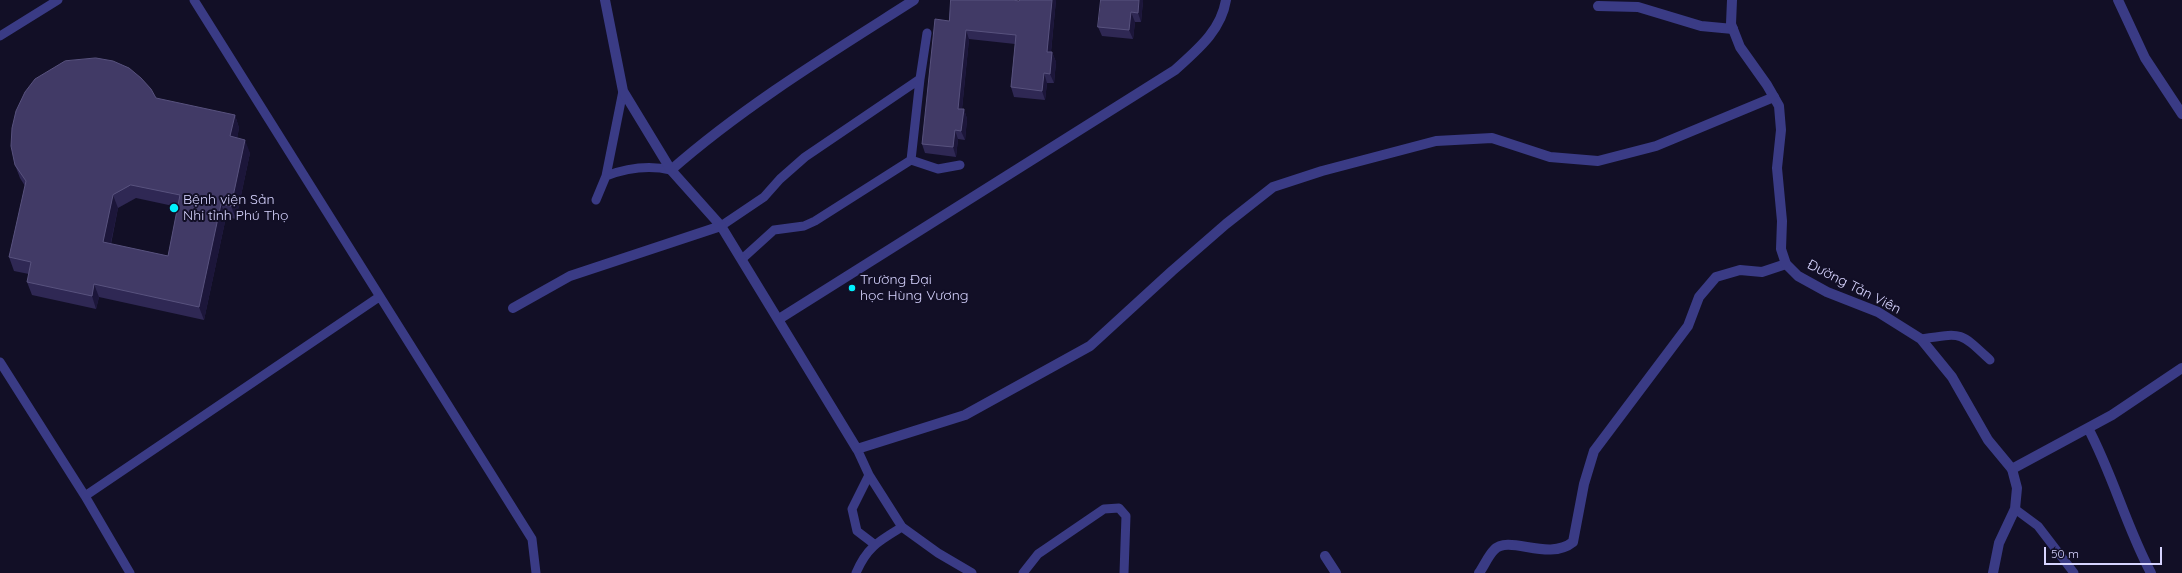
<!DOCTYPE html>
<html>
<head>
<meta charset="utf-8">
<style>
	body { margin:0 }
	#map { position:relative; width:2182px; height:573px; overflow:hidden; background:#120f26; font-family:Quicksand,sans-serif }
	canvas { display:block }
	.scale { position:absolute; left:2044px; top:547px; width:118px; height:18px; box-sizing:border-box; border:2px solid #d7d4ff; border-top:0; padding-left:5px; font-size:12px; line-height:14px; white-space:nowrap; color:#d7d4ff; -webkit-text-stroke:3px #120f26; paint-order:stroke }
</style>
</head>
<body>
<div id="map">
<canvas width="2182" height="573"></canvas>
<div class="scale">50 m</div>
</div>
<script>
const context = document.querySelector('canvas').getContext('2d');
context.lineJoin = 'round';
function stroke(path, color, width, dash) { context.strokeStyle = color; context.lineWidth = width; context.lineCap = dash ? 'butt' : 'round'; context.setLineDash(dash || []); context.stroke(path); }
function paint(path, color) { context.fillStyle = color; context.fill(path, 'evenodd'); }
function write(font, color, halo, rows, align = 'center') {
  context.font = font + ' Quicksand,sans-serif'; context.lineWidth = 4; context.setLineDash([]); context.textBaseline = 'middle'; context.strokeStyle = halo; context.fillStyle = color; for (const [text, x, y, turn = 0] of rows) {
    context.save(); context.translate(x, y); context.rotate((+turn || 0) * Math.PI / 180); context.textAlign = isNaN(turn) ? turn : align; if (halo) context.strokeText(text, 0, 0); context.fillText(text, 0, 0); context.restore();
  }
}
stroke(new Path2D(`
	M 194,0 L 532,539 L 536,573
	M 0,36 L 58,0
	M 911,160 L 920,79
	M 606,176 C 627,168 649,165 671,170
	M 596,200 L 606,176 L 623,91
	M 721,226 L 764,197 L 780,179 L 805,157 L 920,79 L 927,33
	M 742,259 L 774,230 L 804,226 L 815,221 L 911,160 L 938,169 L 960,165
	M 1921,339 C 1963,333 1959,331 1990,360
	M 0,362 L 85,496 L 130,573
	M 857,449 L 869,475 L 902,527 L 938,553 L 972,573
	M 869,475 L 852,509 L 857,531 L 874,544
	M 85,496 L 379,297
	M 2015,509 L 2038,526 L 2074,573
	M 856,573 C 867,547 879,541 902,527
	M 1023,573 L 1038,554 L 1104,509 L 1119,508 L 1126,516 L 1124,573`), '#3a3b85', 9);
stroke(new Path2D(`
	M 605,0 L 623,91 L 671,170 L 721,226 L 857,449 L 965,415 L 1090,346 L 1172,271 L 1226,224 L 1273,187 L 1322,171 L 1436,141 L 1492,138 L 1550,157 L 1598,161 L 1656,146 L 1774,97
	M 2118,0 L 2145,58 L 2182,114
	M 1598,6 L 1638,7 L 1701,26 L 1733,29
	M 671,170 C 745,105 831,53 914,0
	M 513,308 L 570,276 L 721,226
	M 779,319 L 1175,70 C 1197,50 1221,31 1226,0
	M 2088,428 C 2113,475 2126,526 2151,573
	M 2012,469 L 2112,415 L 2182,368
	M 1325,556 L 1336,573
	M 1479,573 C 1484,566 1488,556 1494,550 C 1509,534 1548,562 1573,542 L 1584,484 L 1594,451 L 1688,326 L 1699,297 L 1716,277 L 1740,270 L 1762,272 L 1786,264`), '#3a3b85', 10);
stroke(new Path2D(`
	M 1732,0 L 1731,24 L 1740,47 L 1767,85 L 1779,106 L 1781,130 L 1777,168 L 1782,221 L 1781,249 L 1786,264 L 1798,276 L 1827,292 L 1878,312 L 1921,339 L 1952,377 L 1988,440 L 2012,469 L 2017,488 L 2015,509 L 1999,543 L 1993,573`), '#3a3b85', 10);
paint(new Path2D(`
	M 1020,0 L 1056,0 L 1051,52 L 1052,52 L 1056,62 L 1054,83 L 1047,83 L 1045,100 L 1014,97 L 1011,87 L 1015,44 L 969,39 L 962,109 L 964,109 L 967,119 L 965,140 L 958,139 L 956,157 L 925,153 L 922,144 L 949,21 L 1019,1 Z
	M 1143,1 L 1141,22 L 1135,22 L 1133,39 L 1102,36 L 1098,27 Z
	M 235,115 L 239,128 L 237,138 L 250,153 L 236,219 L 226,217 L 204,320 L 99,297 L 96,309 L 32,295 L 27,282 L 29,274 L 14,271 L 9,257 L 25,186 L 20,178 L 15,165 ZM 136,198 L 178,207 L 168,256 L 111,244 L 118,208 Z`), '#2f2854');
paint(new Path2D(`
	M 1052,0 L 1056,0 L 1050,61 L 1047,52 Z
	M 1139,0 L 1143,0 L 1143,1 L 1141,22 L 1138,13 Z
	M 1131,12 L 1135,22 L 1133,39 L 1129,30 Z
	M 966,30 L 969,39 L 961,118 L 958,109 Z
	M 1052,52 L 1056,62 L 1054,83 L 1050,74 Z
	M 1044,73 L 1047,83 L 1045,100 L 1042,91 Z
	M 964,109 L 967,119 L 965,140 L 961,131 Z
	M 235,115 L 239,128 L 235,150 L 230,136 Z
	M 955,130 L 958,139 L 956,157 L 953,147 Z
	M 245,140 L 250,153 L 236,219 L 231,206 Z
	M 113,195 L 118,208 L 108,256 L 103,242 Z
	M 221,204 L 226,217 L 204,320 L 199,307 Z
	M 94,284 L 99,297 L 96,309 L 92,296 Z`), '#1c163a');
const building = new Path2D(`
	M 951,0 L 1013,0 L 1019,1 L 1020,0 L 1052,0 L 1047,52 L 1052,52 L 1050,74 L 1044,73 L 1042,91 L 1011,87 L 1016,35 L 966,30 L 958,109 L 964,109 L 961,131 L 955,130 L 953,147 L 922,144 L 935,19 L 949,21 Z
	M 1101,0 L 1139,0 L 1138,13 L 1131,12 L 1129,30 L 1098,27 Z
	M 96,58 L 113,61 L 129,68 L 141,78 L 151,89 L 156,98 L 235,115 L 230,136 L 245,140 L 231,206 L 221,204 L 199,307 L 94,284 L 92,296 L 27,282 L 31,262 L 9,257 L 26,181 L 15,165 L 11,146 L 12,128 L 16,111 L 25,92 L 35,79 L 65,61 ZM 131,185 L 180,195 L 168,256 L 103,242 L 113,195 Z`);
paint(building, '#413a66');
stroke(building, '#58527e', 1);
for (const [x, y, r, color] of [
	[174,208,5,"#01f1fe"],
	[852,288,4,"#01f1fe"]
]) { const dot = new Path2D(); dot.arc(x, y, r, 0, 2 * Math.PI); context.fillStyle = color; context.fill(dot); stroke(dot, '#120f26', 1.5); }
write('14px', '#d7d4ff', '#120f26', [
	["Bệnh viện Sản",183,200],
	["Nhi tỉnh Phú Thọ",183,216],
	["Trường Đại",860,280],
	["học Hùng Vương",860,296]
], 'left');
write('14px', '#d7d4ff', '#120f26', [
	["Đường Tản Viên",1854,287,27]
]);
</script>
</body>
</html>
